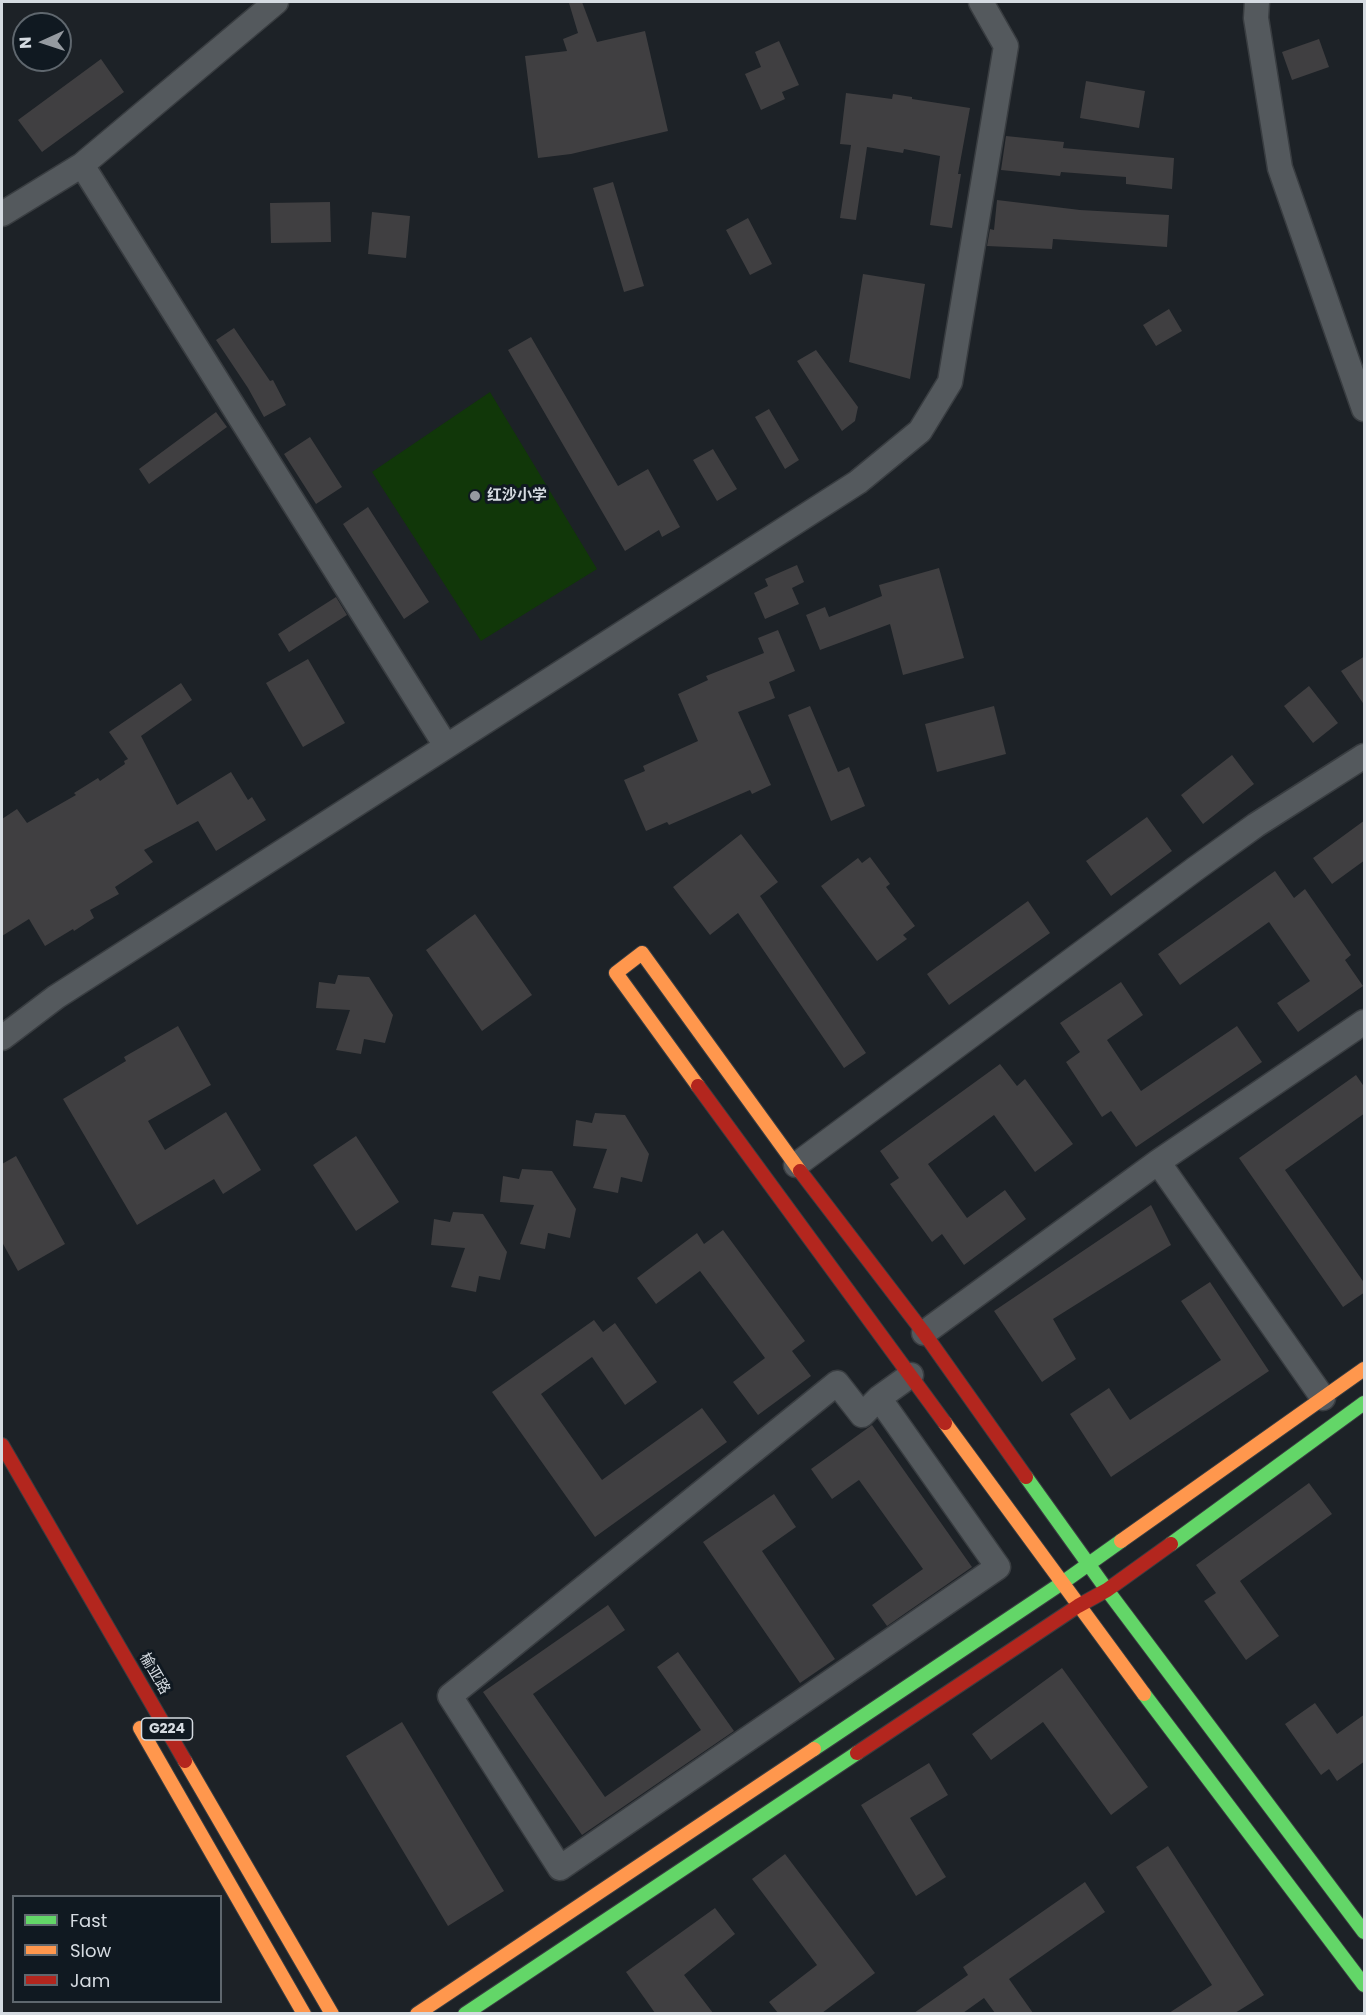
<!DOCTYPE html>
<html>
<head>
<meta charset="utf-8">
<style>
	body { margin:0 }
	#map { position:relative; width:1366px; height:2015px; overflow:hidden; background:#1d2227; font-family:Poppins,sans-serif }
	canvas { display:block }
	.frame { position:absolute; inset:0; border:3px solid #d5dbe1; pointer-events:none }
	.legend { position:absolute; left:12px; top:1895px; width:210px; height:108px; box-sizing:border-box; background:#101921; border:2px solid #5f676e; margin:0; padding:8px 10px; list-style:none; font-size:18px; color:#d5dbe1 }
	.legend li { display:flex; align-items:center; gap:12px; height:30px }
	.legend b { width:30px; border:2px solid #5f676e }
	.north { position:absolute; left:12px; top:12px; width:60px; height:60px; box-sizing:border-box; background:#101921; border:2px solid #5f676e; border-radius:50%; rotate:267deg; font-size:16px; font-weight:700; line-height:24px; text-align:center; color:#d5dbe1 }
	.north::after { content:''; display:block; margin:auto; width:21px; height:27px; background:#959aa0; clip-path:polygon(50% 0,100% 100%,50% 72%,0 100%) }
</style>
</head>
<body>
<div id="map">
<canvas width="1366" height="2015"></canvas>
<div class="frame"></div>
<ul class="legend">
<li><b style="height:8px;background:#63d668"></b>Fast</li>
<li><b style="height:8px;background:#ff974d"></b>Slow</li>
<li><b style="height:8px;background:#b3261e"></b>Jam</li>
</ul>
<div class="north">N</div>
</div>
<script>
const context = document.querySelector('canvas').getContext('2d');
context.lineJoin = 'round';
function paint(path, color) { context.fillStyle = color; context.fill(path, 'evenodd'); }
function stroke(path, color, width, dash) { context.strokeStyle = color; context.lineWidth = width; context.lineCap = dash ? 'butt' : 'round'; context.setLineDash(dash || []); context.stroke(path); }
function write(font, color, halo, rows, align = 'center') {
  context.font = font + ' Poppins,"Noto Sans SC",sans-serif'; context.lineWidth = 6; context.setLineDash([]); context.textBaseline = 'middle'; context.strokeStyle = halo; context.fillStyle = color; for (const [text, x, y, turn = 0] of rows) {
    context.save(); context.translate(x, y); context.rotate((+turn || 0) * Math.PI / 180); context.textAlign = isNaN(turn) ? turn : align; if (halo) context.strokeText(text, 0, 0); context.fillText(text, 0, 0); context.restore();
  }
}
paint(new Path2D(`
	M 490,392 L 597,569 L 481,641 L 372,472 Z`), '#113709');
paint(new Path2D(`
	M 574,2 L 582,2 L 597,42 L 645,31 L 668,131 L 571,154 L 538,158 L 525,56 L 567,51 L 563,39 L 578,33 L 569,3 Z
	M 1319,39 L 1329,67 L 1292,80 L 1282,52 Z
	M 779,41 L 799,85 L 782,92 L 785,99 L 761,110 L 745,74 L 761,67 L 755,52 Z
	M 101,59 L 124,92 L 42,152 L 18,120 Z
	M 1086,81 L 1145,91 L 1139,128 L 1080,118 Z
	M 846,93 L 892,99 L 893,94 L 912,97 L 912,99 L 970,108 L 958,174 L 961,174 L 952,228 L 930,225 L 940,156 L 904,149 L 903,153 L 867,147 L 856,220 L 840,218 L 851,145 L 840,144 Z
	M 1006,136 L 1064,142 L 1063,148 L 1174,158 L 1172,189 L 1126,184 L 1126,177 L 1061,172 L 1060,176 L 1001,170 Z
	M 613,182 L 644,286 L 624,292 L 593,188 Z
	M 997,200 L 1080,210 L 1169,215 L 1167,247 L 1053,239 L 1052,249 L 987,246 L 990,229 L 994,230 Z
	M 330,202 L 331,242 L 271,243 L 270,203 Z
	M 372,212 L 410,216 L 406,258 L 368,254 Z
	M 748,218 L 772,264 L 750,275 L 726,230 Z
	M 863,274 L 925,284 L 910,379 L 849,362 Z
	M 1169,309 L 1182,331 L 1156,346 L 1143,325 Z
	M 234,328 L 270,381 L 273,380 L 286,405 L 264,417 L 248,388 L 216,340 Z
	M 531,337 L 618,486 L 648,469 L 680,527 L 662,537 L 659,530 L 625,551 L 508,350 Z
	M 816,350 L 858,407 L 855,421 L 842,431 L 797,361 Z
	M 769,409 L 799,460 L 785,469 L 755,417 Z
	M 216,412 L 227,427 L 149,484 L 139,469 Z
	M 310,437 L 342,487 L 316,504 L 284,454 Z
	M 713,449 L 737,489 L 717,501 L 693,460 Z
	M 368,507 L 429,602 L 404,619 L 343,524 Z
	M 797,565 L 804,582 L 792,588 L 799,604 L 765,619 L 754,593 L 768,586 L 765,579 Z
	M 939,568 L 964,658 L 903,675 L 890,624 L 820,650 L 806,615 L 825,607 L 829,617 L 882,596 L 879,585 Z
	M 336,597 L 347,615 L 289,652 L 278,634 Z
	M 778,630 L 795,671 L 769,682 L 775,698 L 738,712 L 771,785 L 752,794 L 750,790 L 669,825 L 667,822 L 646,831 L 624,780 L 645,771 L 643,766 L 698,741 L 678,694 L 708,680 L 706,676 L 764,653 L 758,638 Z
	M 1365,656 L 1365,706 L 1341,671 Z
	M 308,659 L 345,723 L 303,747 L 266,683 Z
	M 181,683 L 192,700 L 141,736 L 177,805 L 231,772 L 248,800 L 252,797 L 266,820 L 216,851 L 198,821 L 144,850 L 153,862 L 115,887 L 119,894 L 90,910 L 94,918 L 74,931 L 73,929 L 45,946 L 29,919 L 2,936 L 2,819 L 17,809 L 27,823 L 76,795 L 74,793 L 98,778 L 100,781 L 125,764 L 124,761 L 128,759 L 109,732 Z
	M 1309,686 L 1338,723 L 1313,743 L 1284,706 Z
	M 810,706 L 838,772 L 849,767 L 865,806 L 831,821 L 788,715 Z
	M 994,706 L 1006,754 L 937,772 L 925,724 Z
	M 1232,755 L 1254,784 L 1203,824 L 1181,795 Z
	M 1147,817 L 1172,851 L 1111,896 L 1086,861 Z
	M 1365,820 L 1365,860 L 1332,884 L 1313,858 Z
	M 741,834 L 778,882 L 760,896 L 866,1053 L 844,1068 L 738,913 L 710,935 L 673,887 Z
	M 870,857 L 890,884 L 886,887 L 915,926 L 903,935 L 907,939 L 877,961 L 821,886 L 858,858 L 862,863 Z
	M 1275,871 L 1294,898 L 1305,889 L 1351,955 L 1345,960 L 1363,986 L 1298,1032 L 1277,1003 L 1310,981 L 1269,922 L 1180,985 L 1158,954 Z
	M 1028,901 L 1050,933 L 949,1005 L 927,974 Z
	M 475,914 L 532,995 L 482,1031 L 426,950 Z
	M 338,975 L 369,977 L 393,1015 L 385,1043 L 364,1039 L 361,1054 L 336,1050 L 350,1010 L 316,1008 L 319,982 L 335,984 Z
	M 1121,982 L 1143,1015 L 1107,1040 L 1141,1091 L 1237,1026 L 1262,1062 L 1136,1147 L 1111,1111 L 1102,1117 L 1066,1062 L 1080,1052 L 1060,1023 Z
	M 178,1026 L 211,1085 L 148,1121 L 165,1150 L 226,1112 L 261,1170 L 223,1194 L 214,1179 L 137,1225 L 63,1099 L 126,1061 L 124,1057 Z
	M 1000,1064 L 1017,1086 L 1025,1079 L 1073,1144 L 1035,1172 L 994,1115 L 928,1164 L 967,1218 L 1005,1190 L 1026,1219 L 964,1265 L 942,1234 L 932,1242 L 890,1184 L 899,1178 L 880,1151 Z
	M 1356,1075 L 1365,1088 L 1365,1113 L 1285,1170 L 1365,1284 L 1365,1292 L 1343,1307 L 1239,1158 Z
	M 595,1113 L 625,1115 L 649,1154 L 642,1182 L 621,1177 L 618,1193 L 593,1188 L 607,1149 L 573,1146 L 576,1120 L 592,1123 Z
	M 356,1136 L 399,1202 L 356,1231 L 313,1165 Z
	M 16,1156 L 65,1244 L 18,1271 L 2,1242 L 2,1164 Z
	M 522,1169 L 552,1171 L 576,1209 L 570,1238 L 548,1233 L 545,1249 L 520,1244 L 534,1205 L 500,1202 L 503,1176 L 519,1179 Z
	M 1151,1205 L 1171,1245 L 1053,1319 L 1076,1359 L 1042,1382 L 994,1311 Z
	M 453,1212 L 483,1214 L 507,1252 L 500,1280 L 479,1276 L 476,1292 L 451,1287 L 465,1248 L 431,1245 L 434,1219 L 450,1222 Z
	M 723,1230 L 805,1341 L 792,1351 L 811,1376 L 758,1415 L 733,1382 L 765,1358 L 700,1271 L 656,1304 L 637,1278 L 697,1233 L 704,1244 Z
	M 1210,1282 L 1269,1371 L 1111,1477 L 1070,1414 L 1109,1388 L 1130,1420 L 1221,1360 L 1181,1301 Z
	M 594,1320 L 603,1332 L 615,1323 L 657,1382 L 625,1405 L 592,1357 L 541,1394 L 602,1480 L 702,1408 L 727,1442 L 595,1537 L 492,1392 Z
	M 872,1425 L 972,1567 L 887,1626 L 872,1605 L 923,1569 L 859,1480 L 832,1499 L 811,1469 Z
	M 1309,1483 L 1332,1514 L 1240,1581 L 1279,1636 L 1246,1660 L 1204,1601 L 1216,1593 L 1196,1565 Z
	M 774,1494 L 796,1527 L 762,1551 L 835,1659 L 800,1683 L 703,1542 Z
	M 608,1605 L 625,1630 L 533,1694 L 605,1797 L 701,1730 L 657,1667 L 678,1652 L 734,1731 L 582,1835 L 483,1692 Z
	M 1062,1668 L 1148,1787 L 1111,1815 L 1043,1722 L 991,1760 L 972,1734 Z
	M 1315,1703 L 1337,1734 L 1365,1714 L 1365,1761 L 1337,1781 L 1329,1769 L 1321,1775 L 1285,1724 Z
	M 402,1722 L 504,1891 L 448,1926 L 346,1756 Z
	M 929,1763 L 948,1795 L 910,1818 L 946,1877 L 916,1896 L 861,1805 Z
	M 1168,1846 L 1264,1995 L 1235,2013 L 1169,2013 L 1212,1985 L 1136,1867 Z
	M 785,1854 L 875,1973 L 822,2013 L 778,2013 L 769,2002 L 817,1965 L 752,1879 Z
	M 1085,1882 L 1105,1912 L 1009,1979 L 1033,2013 L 995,2013 L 984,1998 L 963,2013 L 914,2013 L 968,1975 L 963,1967 Z
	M 715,1908 L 735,1934 L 684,1975 L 713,2013 L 655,2013 L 626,1972 Z`), '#403f41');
const street = new Path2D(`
	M 1257,2 L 1256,18 L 1280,168 L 1364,409
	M 82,165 L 446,746
	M 2,214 L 82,165 L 276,2
	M 2,1038 L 56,997 L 858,482 L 920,431 L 950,382 L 1006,46 L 981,2
	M 1158,1162 L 1323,1398
	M 796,1165 L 1195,869 L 1256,825 L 1364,756
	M 924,1333 L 1158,1162 L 1364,1022
	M 879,1398 L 998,1567 L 560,1868 L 450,1696 L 837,1383 L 862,1415 L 879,1398 L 911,1375`);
const fast = new Path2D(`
	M 1026,1477 L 1107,1590 L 1364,1932
	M 1171,1544 L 1364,1403
	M 1144,1694 L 1364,1985
	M 814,1749 L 1062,1583 L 1121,1541
	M 465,2014 L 857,1753`);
const slow = new Path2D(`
	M 698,1086 L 616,973 L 642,953 L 800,1171
	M 945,1423 L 1144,1694
	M 1121,1541 L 1364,1369
	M 140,1728 L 304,2014
	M 185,1761 L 332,2014
	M 417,2014 L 814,1749`);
const jam = new Path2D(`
	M 698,1086 L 945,1423
	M 800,1171 L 924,1333 L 1026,1477
	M 2,1445 L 185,1761
	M 857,1753 L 1078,1606 L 1107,1590 L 1171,1544`);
stroke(street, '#393d41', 27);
stroke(fast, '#393d41', 16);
stroke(slow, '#393d41', 16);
stroke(jam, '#393d41', 16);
stroke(street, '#54595d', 24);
stroke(fast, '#63d668', 14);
stroke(slow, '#ff974d', 14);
stroke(jam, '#b3261e', 14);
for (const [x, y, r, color] of [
	[475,496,6,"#959aa0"]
]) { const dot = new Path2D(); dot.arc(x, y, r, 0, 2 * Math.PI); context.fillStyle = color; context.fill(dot); stroke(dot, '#101921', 2); }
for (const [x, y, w] of [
	[167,1729,51]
]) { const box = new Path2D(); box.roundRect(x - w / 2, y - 11, w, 22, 4.5); context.fillStyle = '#101921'; context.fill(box); stroke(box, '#d5dbe1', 1.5); }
write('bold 14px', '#d5dbe1', null, [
	["G224",167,1729]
]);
write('bold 15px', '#d5dbe1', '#101921', [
	["红沙小学",487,496]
], 'left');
write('15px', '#d5dbe1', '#101921', [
	["榆亚路",154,1674,60]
]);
</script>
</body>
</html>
